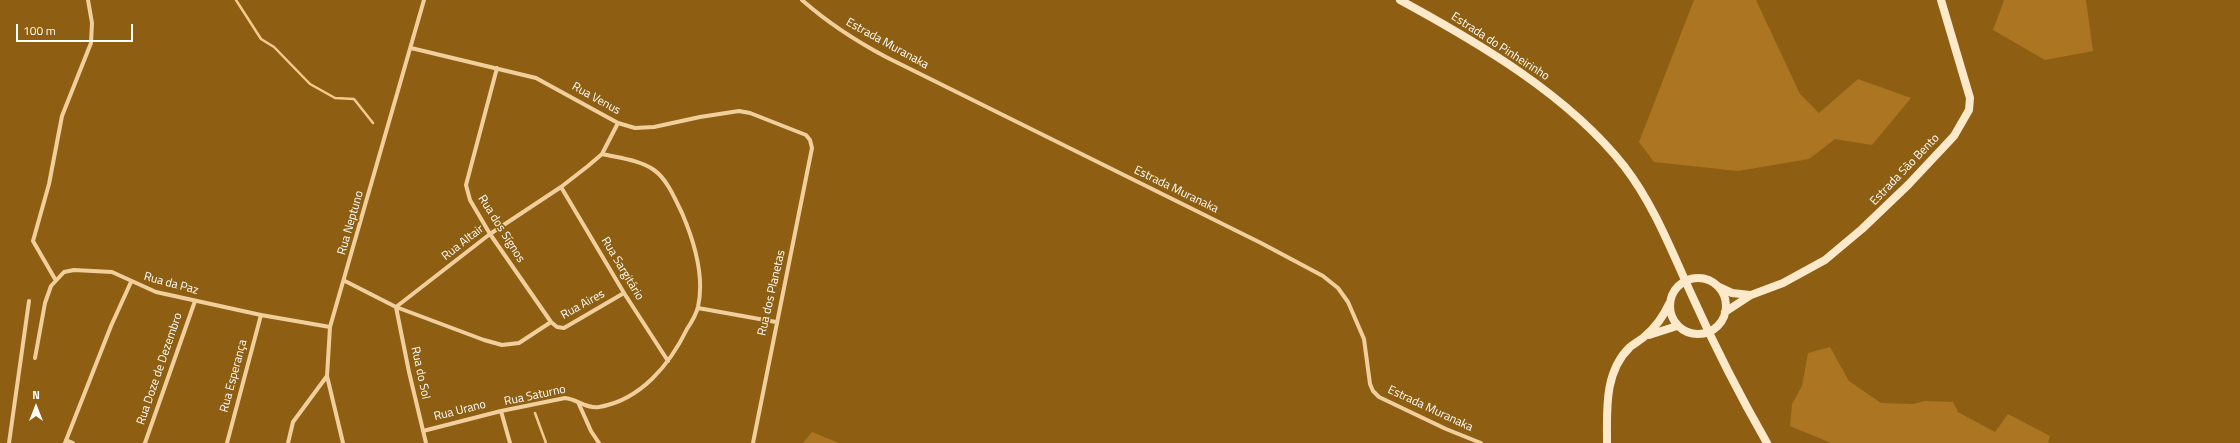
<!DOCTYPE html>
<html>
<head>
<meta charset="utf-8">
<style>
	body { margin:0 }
	#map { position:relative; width:2240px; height:443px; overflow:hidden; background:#8e5f12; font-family:"Titillium Web",sans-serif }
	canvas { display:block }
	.north { position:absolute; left:16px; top:387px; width:40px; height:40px; -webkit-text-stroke:3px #8e5f12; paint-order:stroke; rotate:0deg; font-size:11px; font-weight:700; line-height:16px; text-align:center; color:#fff }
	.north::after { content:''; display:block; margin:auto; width:14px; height:18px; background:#fff; clip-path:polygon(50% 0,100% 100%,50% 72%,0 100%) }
	.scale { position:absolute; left:16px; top:24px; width:117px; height:18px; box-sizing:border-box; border:2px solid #fff; border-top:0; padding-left:5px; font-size:12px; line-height:14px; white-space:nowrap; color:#fff; -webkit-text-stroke:3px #8e5f12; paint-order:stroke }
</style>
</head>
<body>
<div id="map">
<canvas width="2240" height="443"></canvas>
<div class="north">N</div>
<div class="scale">100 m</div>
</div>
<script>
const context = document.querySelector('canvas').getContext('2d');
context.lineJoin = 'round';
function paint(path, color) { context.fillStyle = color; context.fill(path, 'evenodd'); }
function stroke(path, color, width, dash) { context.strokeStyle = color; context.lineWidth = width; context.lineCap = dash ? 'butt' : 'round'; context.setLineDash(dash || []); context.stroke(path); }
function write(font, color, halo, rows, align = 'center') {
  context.font = font + ' "Titillium Web",sans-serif'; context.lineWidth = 3.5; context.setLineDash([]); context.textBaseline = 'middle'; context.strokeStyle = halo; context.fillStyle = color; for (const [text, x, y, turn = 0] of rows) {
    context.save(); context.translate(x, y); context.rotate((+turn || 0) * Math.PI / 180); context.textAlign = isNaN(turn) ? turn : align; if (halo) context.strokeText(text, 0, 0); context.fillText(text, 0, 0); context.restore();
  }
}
paint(new Path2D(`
	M 1694,0 L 1756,0 L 1800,94 L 1819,113 L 1858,79 L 1911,98 L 1872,145 L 1835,139 L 1809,159 L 1738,171 L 1654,162 L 1639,142 Z
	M 2004,0 L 2086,0 L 2093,51 L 2045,60 L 1993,30 Z
	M 1830,347 L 1849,381 L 1881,403 L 1913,404 L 1924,401 L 1953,402 L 1958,412 L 1995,432 L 2008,414 L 2050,436 L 2048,443 L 1831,443 L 1790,426 L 1792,404 L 1802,386 L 1808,353 Z
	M 812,432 L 839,443 L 803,443 Z`), '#ab7521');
stroke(new Path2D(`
	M 236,0 L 261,39 L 274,47 L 310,84 L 335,98 L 354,99 L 373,123
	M 535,413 L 546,443`), '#f5ca8e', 2.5);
stroke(new Path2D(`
	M 802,0 C 828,23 856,41 886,57 L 1261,243 L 1323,276 L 1338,288 L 1348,302 L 1364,339 L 1370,384 L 1373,391 L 1379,397 L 1446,429 L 1481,443
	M 411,48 L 536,78 L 618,123 L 635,128 L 654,127 L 700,117 L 739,111 L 750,113 L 806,135 L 810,140 L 812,148 L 753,443
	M 497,68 L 466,185 L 470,200 L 490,234 L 551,322 L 557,327 L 564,328 L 624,293
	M 561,187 L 624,293 L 668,361
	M 55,279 L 33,241 L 49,184 L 62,116 L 91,43 L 92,23 L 88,0
	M 345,281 L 396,307 L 484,340 L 502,345 L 519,343 L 551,322
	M 698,308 L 776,322
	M 35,358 L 45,303 L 51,286 L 64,272 L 74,270 L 112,272 L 156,292 L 261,315 L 330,327
	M 327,376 L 343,443
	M 578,402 L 591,431 L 599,443
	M 501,411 L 510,443
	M 423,431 L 501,411 L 565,398 C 577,399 586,409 599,407 C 641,400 670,364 687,329 C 691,323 696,315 698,307 C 705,276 694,241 682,213 C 675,199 667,179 654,170 C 640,160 619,158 602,154
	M 66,440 L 73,443
	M 9,443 L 29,301
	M 65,443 L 111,326 L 131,282
	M 145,443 L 195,301
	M 227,443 L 261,315
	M 288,443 L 293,422 L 327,376 L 330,327 L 424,0
	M 426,443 L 409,372 L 396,307 L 490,234 L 561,187 L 588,166 L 602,154 L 618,123`), '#f1cf9c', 4);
stroke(new Path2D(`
	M 1400,0 C 1479,43 1568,95 1624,166 C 1655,206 1673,255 1694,300 C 1716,349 1740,396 1767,443
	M1670 306a28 28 0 1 1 56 0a28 28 0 1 1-56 0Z
	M 1719,287 L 1732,293 L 1750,295
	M 1725,312 L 1751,295 L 1783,283 L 1825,260 L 1862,229 L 1908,185 L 1954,136 L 1969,110 L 1970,98 L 1941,0
	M 1649,335 L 1677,326
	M 1607,443 C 1607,410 1604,372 1630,347 C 1635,343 1641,340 1645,336 C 1656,327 1663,317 1669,304`), '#fce9ca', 8);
write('12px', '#fff', '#8e5f12', [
	["Estrada Muranaka",887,44,29],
	["Estrada do Pinheirinho",1500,47,33],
	["Rua Venus",596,99,29],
	["Estrada São Bento",1905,170,-46],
	["Estrada Muranaka",1176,190,26],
	["Rua Neptuno",351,223,-74],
	["Rua dos Sígnos",501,229,58],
	["Rua Altair",463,243,-38],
	["Rua Sargitário",622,269,59],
	["Rua da Paz",171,284,15],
	["Rua dos Planetas",772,293,-77],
	["Rua Aires",583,305,-29],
	["Rua Doze de Dezembro",160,369,-71],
	["Rua do Sol",420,373,78],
	["Rua Esperança",234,376,-75],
	["Rua Saturno",535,396,-12],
	["Estrada Muranaka",1430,409,25],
	["Rua Urano",460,411,-14]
]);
</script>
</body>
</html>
